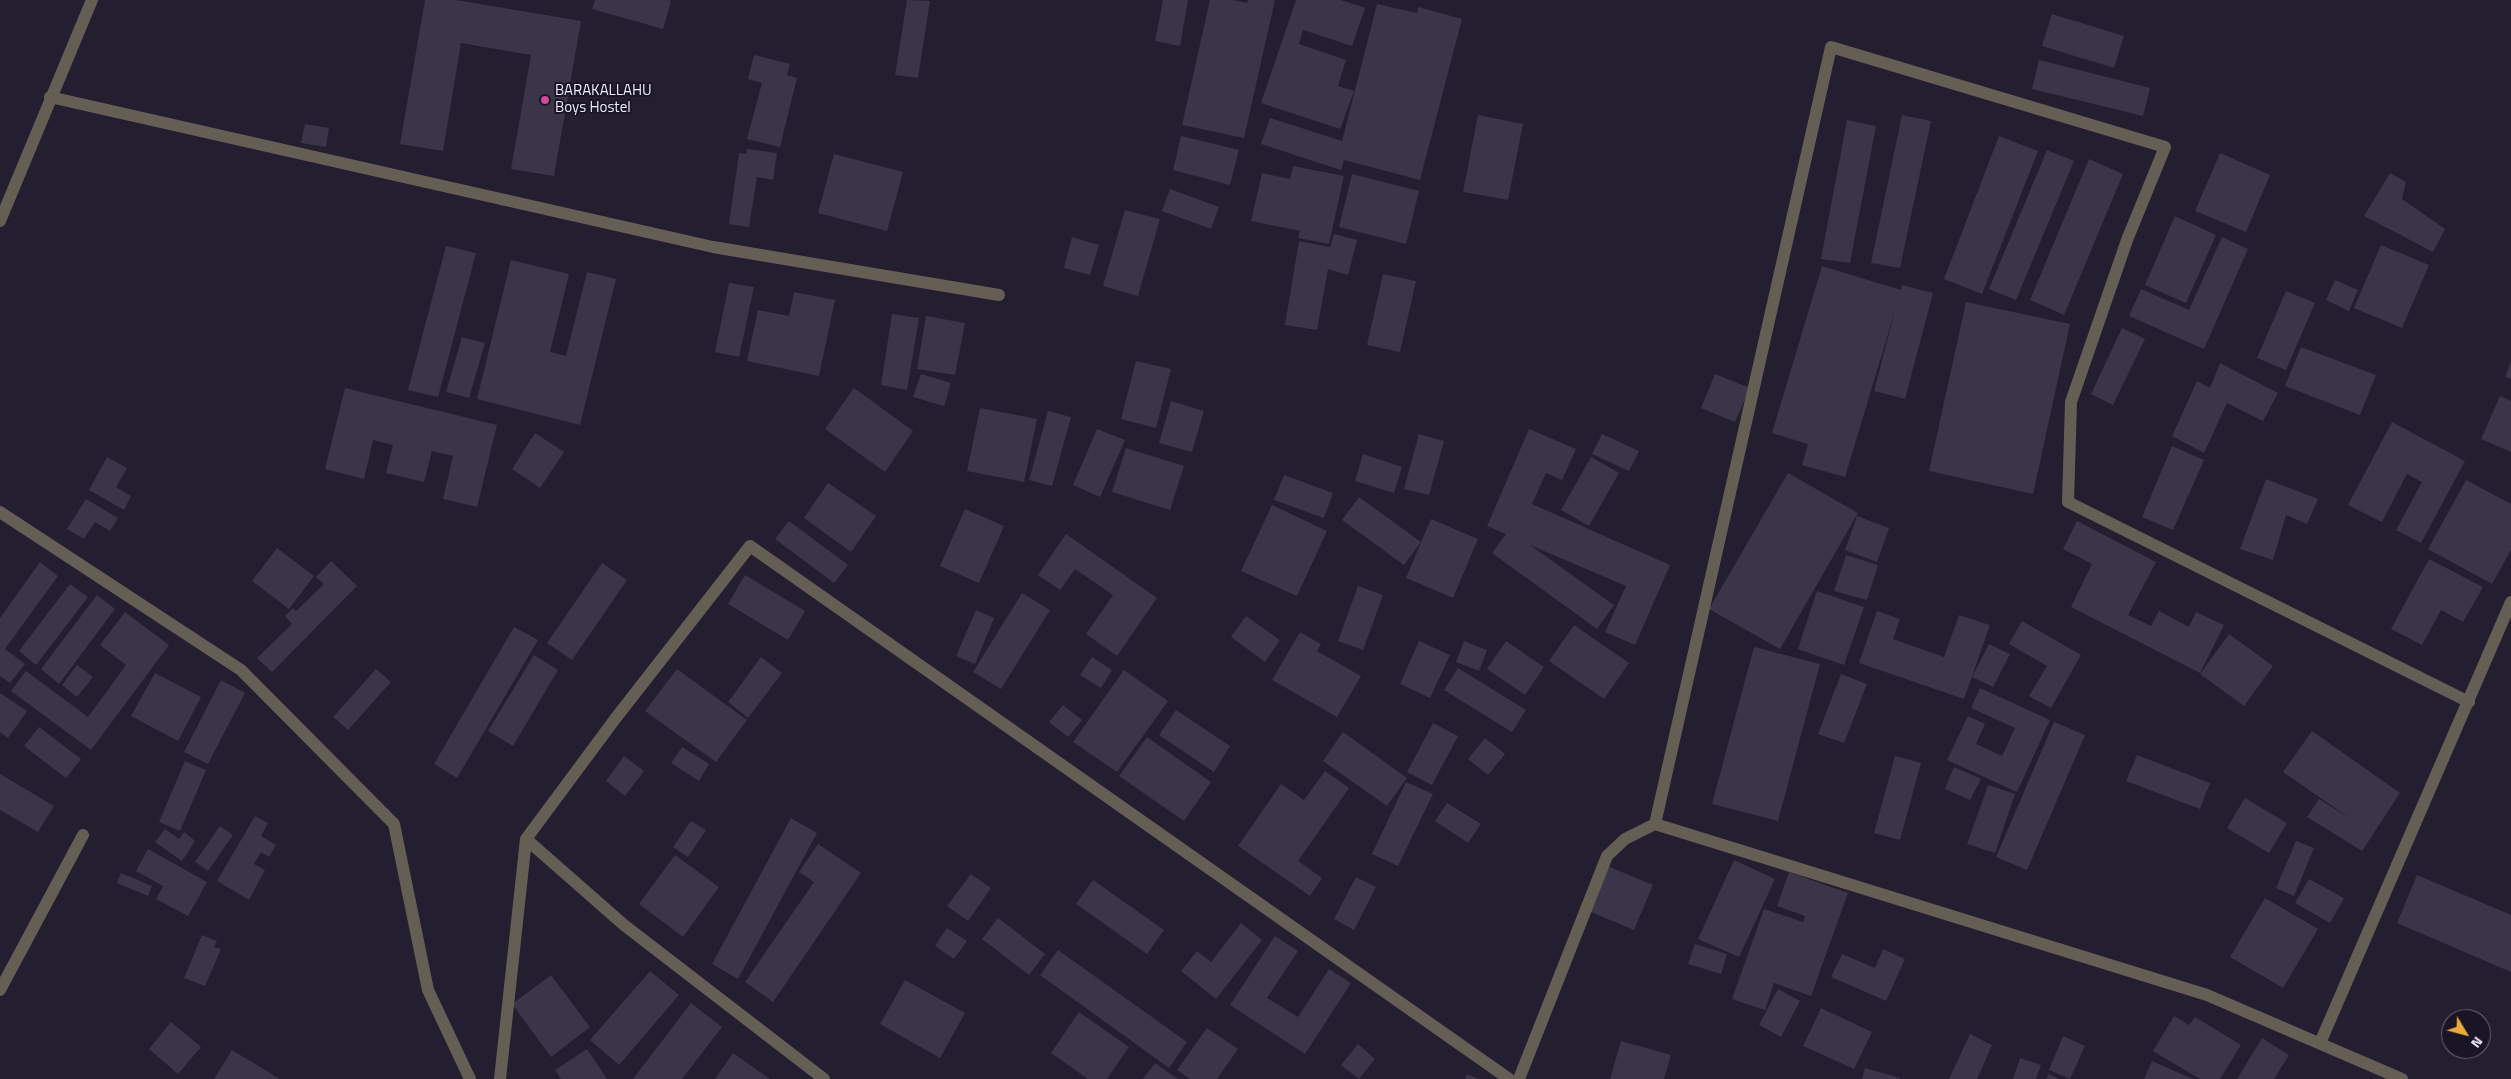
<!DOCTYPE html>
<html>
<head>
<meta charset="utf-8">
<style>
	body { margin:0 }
	#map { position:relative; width:2511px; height:1079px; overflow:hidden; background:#231e30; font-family:"Titillium Web",sans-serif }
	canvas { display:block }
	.north { position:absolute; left:2441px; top:1009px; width:50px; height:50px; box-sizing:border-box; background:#191426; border:1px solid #6e6a7a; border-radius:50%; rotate:127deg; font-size:14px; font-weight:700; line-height:20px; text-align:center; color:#edebf8 }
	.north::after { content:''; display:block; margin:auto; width:18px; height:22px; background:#ebaa39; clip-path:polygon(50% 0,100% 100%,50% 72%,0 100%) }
</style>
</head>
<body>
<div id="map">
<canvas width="2511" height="1079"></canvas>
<div class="north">N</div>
</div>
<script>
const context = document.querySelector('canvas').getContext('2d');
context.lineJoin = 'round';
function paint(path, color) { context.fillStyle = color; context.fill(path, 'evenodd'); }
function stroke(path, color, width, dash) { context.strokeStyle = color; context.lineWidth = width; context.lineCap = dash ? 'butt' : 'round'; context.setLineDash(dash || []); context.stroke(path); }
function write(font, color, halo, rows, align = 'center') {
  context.font = font + ' "Titillium Web",sans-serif'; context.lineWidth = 4; context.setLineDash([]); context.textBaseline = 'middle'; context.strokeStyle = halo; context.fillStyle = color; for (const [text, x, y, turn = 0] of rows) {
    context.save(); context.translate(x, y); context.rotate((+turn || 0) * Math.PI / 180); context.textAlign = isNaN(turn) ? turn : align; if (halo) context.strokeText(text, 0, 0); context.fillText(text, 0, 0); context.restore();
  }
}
paint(new Path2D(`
	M 425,0 L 456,0 L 581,21 L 554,176 L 511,169 L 531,55 L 461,43 L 443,151 L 400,144 Z
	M 595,0 L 668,0 L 671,1 L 663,29 L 592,9 Z
	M 907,0 L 930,1 L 918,78 L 895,75 Z
	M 1163,0 L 1188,0 L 1180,46 L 1155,41 Z
	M 1210,0 L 1233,0 L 1247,3 L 1248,0 L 1275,0 L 1244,138 L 1182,125 Z
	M 1296,0 L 1341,0 L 1365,8 L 1352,46 L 1303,30 L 1299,44 L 1346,60 L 1338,86 L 1354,91 L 1340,129 L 1261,103 Z
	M 1377,4 L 1417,13 L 1418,7 L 1462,19 L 1420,180 L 1344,160 L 1341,170 L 1261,144 L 1270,118 L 1342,141 Z
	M 2052,14 L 2124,36 L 2114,68 L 2042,46 Z
	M 754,55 L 790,64 L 787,75 L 797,78 L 780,147 L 747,139 L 762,83 L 748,79 Z
	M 2039,60 L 2150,88 L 2143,116 L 2032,89 Z
	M 1478,115 L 1523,124 L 1508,200 L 1463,192 Z
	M 1902,115 L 1931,121 L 1900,268 L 1871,263 Z
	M 1847,120 L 1876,126 L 1850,263 L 1821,259 Z
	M 305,124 L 329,128 L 326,147 L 301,143 Z
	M 1181,136 L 1239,150 L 1230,185 L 1173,170 Z
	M 1999,136 L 2038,151 L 1982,294 L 1944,279 Z
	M 747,149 L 777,153 L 773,180 L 757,177 L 749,227 L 729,224 L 739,153 L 746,154 Z
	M 2047,150 L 2074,161 L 2016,300 L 1989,289 Z
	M 2220,153 L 2270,175 L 2246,232 L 2195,211 Z
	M 834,154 L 903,172 L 887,231 L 818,213 Z
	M 2089,159 L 2123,174 L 2064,315 L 2030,300 Z
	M 1293,166 L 1344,176 L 1329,244 L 1298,238 L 1300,231 L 1251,221 L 1262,173 L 1290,179 Z
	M 2390,173 L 2406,182 L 2402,199 L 2445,229 L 2433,252 L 2364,216 Z
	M 1352,174 L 1419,191 L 1406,244 L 1339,227 Z
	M 1170,189 L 1219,207 L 1211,229 L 1162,211 Z
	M 1125,210 L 1160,219 L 1138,296 L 1103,286 Z
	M 2175,216 L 2216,235 L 2186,303 L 2145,285 Z
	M 1334,234 L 1357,240 L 1348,275 L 1328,269 L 1317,330 L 1285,325 L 1299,241 L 1330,247 Z
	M 1072,237 L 1099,245 L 1090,275 L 1064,268 Z
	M 2222,237 L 2248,249 L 2204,349 L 2129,316 L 2141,289 L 2189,310 Z
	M 2381,245 L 2429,265 L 2402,328 L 2354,308 Z
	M 446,246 L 476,253 L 438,397 L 408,390 Z
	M 511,260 L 569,274 L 550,352 L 566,356 L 587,272 L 616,279 L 580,425 L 477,399 Z
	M 1822,266 L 1901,290 L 1902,285 L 1933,293 L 1905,399 L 1874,391 L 1895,311 L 1845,477 L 1802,465 L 1808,444 L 1772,433 Z
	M 1383,274 L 1416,281 L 1400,352 L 1367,345 Z
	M 2335,280 L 2358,290 L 2349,311 L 2326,300 Z
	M 729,283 L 754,287 L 739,357 L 715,352 Z
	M 2286,291 L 2315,303 L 2286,370 L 2257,358 Z
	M 794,292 L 835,300 L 819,376 L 747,361 L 758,310 L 789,316 Z
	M 1966,302 L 2070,324 L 2033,494 L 1929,471 Z
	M 892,314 L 919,318 L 907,390 L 881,385 Z
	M 926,316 L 965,323 L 955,375 L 917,369 Z
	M 2122,328 L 2145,339 L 2113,405 L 2091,394 Z
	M 462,337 L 485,343 L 469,398 L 446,392 Z
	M 2301,347 L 2376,375 L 2360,415 L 2285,386 Z
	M 1136,361 L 1171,369 L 1156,428 L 1121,419 Z
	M 2511,362 L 2511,379 L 2505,377 Z
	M 2220,363 L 2278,393 L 2263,421 L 2227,403 L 2204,453 L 2172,436 L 2197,381 L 2210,388 Z
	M 921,374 L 951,383 L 944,406 L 913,397 Z
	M 1715,374 L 1750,388 L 1735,422 L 1701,408 Z
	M 345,388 L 497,425 L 477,507 L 443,499 L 453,456 L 432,451 L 424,482 L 386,473 L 393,445 L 373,440 L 364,479 L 325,469 Z
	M 854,388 L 913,431 L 885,472 L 825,429 Z
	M 2500,396 L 2511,401 L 2511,452 L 2481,439 Z
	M 1171,401 L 1204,411 L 1192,452 L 1159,443 Z
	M 980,408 L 1037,419 L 1024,482 L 967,471 Z
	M 1048,411 L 1071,417 L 1052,486 L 1029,480 Z
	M 2392,422 L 2465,461 L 2421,543 L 2396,530 L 2422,482 L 2407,474 L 2382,522 L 2348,505 Z
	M 1097,429 L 1125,440 L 1100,497 L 1073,485 Z
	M 1529,429 L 1576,449 L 1562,480 L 1546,473 L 1532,504 L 1670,565 L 1635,645 L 1605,632 L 1626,586 L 1530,545 L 1614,605 L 1597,629 L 1492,553 L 1506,534 L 1487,526 Z
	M 535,433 L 564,452 L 540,488 L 512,469 Z
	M 1419,434 L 1444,441 L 1429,495 L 1404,489 Z
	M 1602,434 L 1639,451 L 1629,471 L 1592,454 Z
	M 2172,446 L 2204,460 L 2173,530 L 2142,517 Z
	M 1126,448 L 1184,466 L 1170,510 L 1112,492 Z
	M 1363,454 L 1402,467 L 1394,493 L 1355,481 Z
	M 107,457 L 127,468 L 116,487 L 131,496 L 124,510 L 89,490 Z
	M 1591,457 L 1619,473 L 1589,526 L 1561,510 Z
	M 1788,473 L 1858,513 L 1780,649 L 1709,609 Z
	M 1284,475 L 1333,493 L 1324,518 L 1274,500 Z
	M 2266,479 L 2318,499 L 2307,524 L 2286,515 L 2273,560 L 2240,549 Z
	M 2466,480 L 2511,504 L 2511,550 L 2492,584 L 2428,549 Z
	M 828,483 L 876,516 L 851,552 L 804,518 Z
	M 1359,497 L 1421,542 L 1404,565 L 1342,520 Z
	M 86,499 L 118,518 L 110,531 L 95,522 L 84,539 L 67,529 Z
	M 1272,505 L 1327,531 L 1297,596 L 1241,571 Z
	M 965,509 L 1004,526 L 979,583 L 940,566 Z
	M 1857,516 L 1889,528 L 1877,562 L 1845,550 Z
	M 1431,519 L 1478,539 L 1453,598 L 1406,578 Z
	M 789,521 L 848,565 L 834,583 L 775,539 Z
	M 2077,521 L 2156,562 L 2128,615 L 2151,626 L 2159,611 L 2189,627 L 2196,612 L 2224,625 L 2200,673 L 2071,607 L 2092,564 L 2063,549 Z
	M 1066,534 L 1157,598 L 1117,656 L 1086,634 L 1113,595 L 1075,569 L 1060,590 L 1038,575 Z
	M 277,548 L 314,576 L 289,609 L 252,581 Z
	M 1846,555 L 1878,565 L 1867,600 L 1834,591 Z
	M 2429,559 L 2483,587 L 2463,622 L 2441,610 L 2422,645 L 2391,629 Z
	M 331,561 L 357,586 L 272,672 L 257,658 L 292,624 L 285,616 L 293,608 L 296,611 L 324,584 L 316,577 Z
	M 40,562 L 58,576 L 5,649 L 25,664 L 10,683 L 0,676 L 0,618 Z
	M 602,563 L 627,580 L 572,660 L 547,643 Z
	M 745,575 L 805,611 L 788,640 L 728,604 Z
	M 70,584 L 88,597 L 36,665 L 19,651 Z
	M 1358,586 L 1383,595 L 1363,650 L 1338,641 Z
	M 1817,591 L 1864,607 L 1844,665 L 1798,649 Z
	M 1022,593 L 1050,610 L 1001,689 L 973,672 Z
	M 97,595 L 115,609 L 59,684 L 41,669 Z
	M 976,610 L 994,618 L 975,664 L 956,656 Z
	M 1877,611 L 1900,619 L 1893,639 L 1944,657 L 1959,615 L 1990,625 L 1964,699 L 1859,663 Z
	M 125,612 L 169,645 L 91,750 L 11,691 L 26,671 L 88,717 L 126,665 L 100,645 Z
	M 1246,616 L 1280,640 L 1265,662 L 1231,637 Z
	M 2022,621 L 2081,655 L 2051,708 L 2029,696 L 2047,666 L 2009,644 Z
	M 1574,625 L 1629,663 L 1604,699 L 1549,661 Z
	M 514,627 L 538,640 L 457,778 L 434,764 Z
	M 1300,632 L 1321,644 L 1317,651 L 1361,676 L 1337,717 L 1272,680 Z
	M 2229,634 L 2273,666 L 2244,706 L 2200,674 Z
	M 1419,641 L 1450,655 L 1430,698 L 1400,684 Z
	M 1464,641 L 1487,650 L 1479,671 L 1456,662 Z
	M 1506,641 L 1544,667 L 1525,695 L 1487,669 Z
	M 1989,644 L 2010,654 L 1993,687 L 1972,677 Z
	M 1754,647 L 1820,664 L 1778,821 L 1712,804 Z
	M 534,655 L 558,670 L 513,746 L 488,731 Z
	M 761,657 L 782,673 L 748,718 L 728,702 Z
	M 1092,657 L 1112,670 L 1101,688 L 1080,675 Z
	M 77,665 L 93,677 L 77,697 L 62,685 Z
	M 1458,668 L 1526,710 L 1512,732 L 1444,690 Z
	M 376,669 L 391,682 L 348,730 L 333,717 Z
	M 677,669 L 747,720 L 716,762 L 645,711 Z
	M 1124,670 L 1168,701 L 1117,772 L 1073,742 Z
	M 155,673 L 201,697 L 178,741 L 131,716 Z
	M 1841,674 L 1867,684 L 1844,743 L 1818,734 Z
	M 221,680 L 245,693 L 208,764 L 184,752 Z
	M 1980,688 L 2050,720 L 2017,792 L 1947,760 L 1968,716 L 1985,724 L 1976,744 L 2002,756 L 2015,728 L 1971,708 Z
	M 0,693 L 27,711 L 8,738 L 0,732 Z
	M 1063,705 L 1082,720 L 1068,737 L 1049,722 Z
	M 1176,710 L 1230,746 L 1214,772 L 1159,735 Z
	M 2054,722 L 2085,735 L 2027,870 L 1996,857 Z
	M 1433,723 L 1458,736 L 1432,785 L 1407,772 Z
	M 39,727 L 81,759 L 66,778 L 24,746 Z
	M 2312,731 L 2400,793 L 2362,851 L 2307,817 L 2319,799 L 2351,819 L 2283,772 Z
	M 1343,732 L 1407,778 L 1387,806 L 1323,761 Z
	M 1147,737 L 1211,782 L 1184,821 L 1119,776 Z
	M 1485,738 L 1505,754 L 1488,775 L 1468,759 Z
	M 682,747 L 709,764 L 699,781 L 671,763 Z
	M 2137,755 L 2210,783 L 2200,809 L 2126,781 Z
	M 624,756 L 644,771 L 625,796 L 606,781 Z
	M 1895,756 L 1921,763 L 1900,840 L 1874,833 Z
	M 185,761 L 206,770 L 180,831 L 159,822 Z
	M 1954,767 L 1981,779 L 1970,800 L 1945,789 Z
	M 1325,771 L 1349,788 L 1298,861 L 1322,878 L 1310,896 L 1238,846 L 1281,784 L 1304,800 Z
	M 0,774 L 54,806 L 38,832 L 0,810 Z
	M 1406,782 L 1433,794 L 1398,866 L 1372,854 Z
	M 1988,785 L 2015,794 L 1995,853 L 1967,844 Z
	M 2245,798 L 2287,823 L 2269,853 L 2227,828 Z
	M 1447,803 L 1481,824 L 1468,843 L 1435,821 Z
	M 255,816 L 268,823 L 261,836 L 276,845 L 269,857 L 261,852 L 254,864 L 265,870 L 249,900 L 217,881 Z
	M 791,818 L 817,833 L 738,979 L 712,964 Z
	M 691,821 L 706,830 L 688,857 L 673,847 Z
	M 220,826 L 233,835 L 208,871 L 195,862 Z
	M 165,829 L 179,839 L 184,832 L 195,841 L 182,861 L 155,842 Z
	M 2296,841 L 2314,848 L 2294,896 L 2276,888 Z
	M 818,844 L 861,873 L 773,1002 L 745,982 L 814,882 L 799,872 Z
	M 148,849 L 207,882 L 188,916 L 156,899 L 163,886 L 136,871 Z
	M 675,855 L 719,887 L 683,937 L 639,904 Z
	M 1734,860 L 1775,879 L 1739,957 L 1698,939 Z
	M 1605,865 L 1653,885 L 1634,930 L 1586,910 Z
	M 1789,872 L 1848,893 L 1811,996 L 1774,983 L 1765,1010 L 1732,999 L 1764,909 L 1803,922 L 1805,916 L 1777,906 Z
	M 121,873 L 152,886 L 148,896 L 117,883 Z
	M 971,874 L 991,888 L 968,921 L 947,906 Z
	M 2417,875 L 2511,915 L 2511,972 L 2397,923 Z
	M 1356,877 L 1376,887 L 1354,930 L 1334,919 Z
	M 2309,879 L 2344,898 L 2330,923 L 2295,903 Z
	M 1093,880 L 1164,930 L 1147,954 L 1076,904 Z
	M 2265,898 L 2318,929 L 2283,988 L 2230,957 Z
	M 998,918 L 1045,954 L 1029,975 L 982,939 Z
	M 1241,923 L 1262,940 L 1216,999 L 1181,971 L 1197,951 L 1211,962 Z
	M 947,928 L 967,941 L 954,959 L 935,946 Z
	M 202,935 L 217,941 L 214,947 L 221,949 L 205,986 L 184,978 Z
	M 1275,936 L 1298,951 L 1267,998 L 1298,1017 L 1329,969 L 1351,983 L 1305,1054 L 1230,1005 Z
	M 1695,944 L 1727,954 L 1721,974 L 1688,964 Z
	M 1883,949 L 1905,959 L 1886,1001 L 1831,977 L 1842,954 L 1875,968 Z
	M 1058,950 L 1187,1042 L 1169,1068 L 1040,975 Z
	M 650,971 L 679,995 L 619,1065 L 590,1040 Z
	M 551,975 L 590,1027 L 551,1057 L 512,1004 Z
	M 905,980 L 965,1013 L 940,1058 L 880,1024 Z
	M 1778,989 L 1800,1001 L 1781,1037 L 1759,1025 Z
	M 691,1003 L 722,1027 L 682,1079 L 633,1079 Z
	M 1821,1008 L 1872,1032 L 1854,1069 L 1803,1046 Z
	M 1079,1012 L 1129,1047 L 1107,1079 L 1088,1079 L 1051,1053 Z
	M 2174,1016 L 2189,1025 L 2195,1017 L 2241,1045 L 2220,1079 L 2200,1079 L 2153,1051 Z
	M 171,1022 L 201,1047 L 178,1074 L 149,1049 Z
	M 1207,1028 L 1238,1049 L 1217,1079 L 1190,1079 L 1177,1070 Z
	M 1970,1034 L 1992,1045 L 1977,1079 L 1949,1079 Z
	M 2063,1036 L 2085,1046 L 2070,1079 L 2049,1070 Z
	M 2262,1038 L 2289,1055 L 2274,1079 L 2237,1079 Z
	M 1621,1041 L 1671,1055 L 1664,1079 L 1610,1079 Z
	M 1358,1044 L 1375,1059 L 1359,1079 L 1341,1065 Z
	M 587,1049 L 607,1079 L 561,1079 L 555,1070 Z
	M 232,1050 L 280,1079 L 214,1079 Z
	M 733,1053 L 770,1079 L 715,1079 Z
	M 2020,1058 L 2041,1065 L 2036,1079 L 2013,1079 Z
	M 2152,1061 L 2193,1079 L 2144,1079 Z
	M 1155,1063 L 1178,1079 L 1143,1079 Z
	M 1865,1068 L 1900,1078 L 1900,1079 L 1862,1079 Z
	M 1467,1074 L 1479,1079 L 1465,1079 Z
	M 2049,1074 L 2059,1079 L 2046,1079 Z`), '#3a3549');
stroke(new Path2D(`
	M 50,97 L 713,247 L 999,295
	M 0,221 L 92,0
	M 0,512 L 241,670 L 394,824 L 428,990 L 470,1079
	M 1655,824 L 1831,47 L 2165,147 L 2127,240 L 2071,402 L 2068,502 L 2469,702
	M 0,990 L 83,835
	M 2320,1043 L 2511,602
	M 500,1079 L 526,839
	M 824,1079 L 624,925 L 526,839 L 615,719 L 750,546 L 1509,1079
	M 1519,1079 L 1607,856 L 1625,839 L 1655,824 L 2207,995 L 2402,1079`), '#645e55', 12);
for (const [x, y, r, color] of [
	[545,100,5,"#d1479c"]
]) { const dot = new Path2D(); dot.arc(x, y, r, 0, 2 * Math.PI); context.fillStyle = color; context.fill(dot); stroke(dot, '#191426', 2); }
write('15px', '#edebf8', '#191426', [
	["BARAKALLAHU",555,91],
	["Boys Hostel",555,108]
], 'left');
</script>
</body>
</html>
